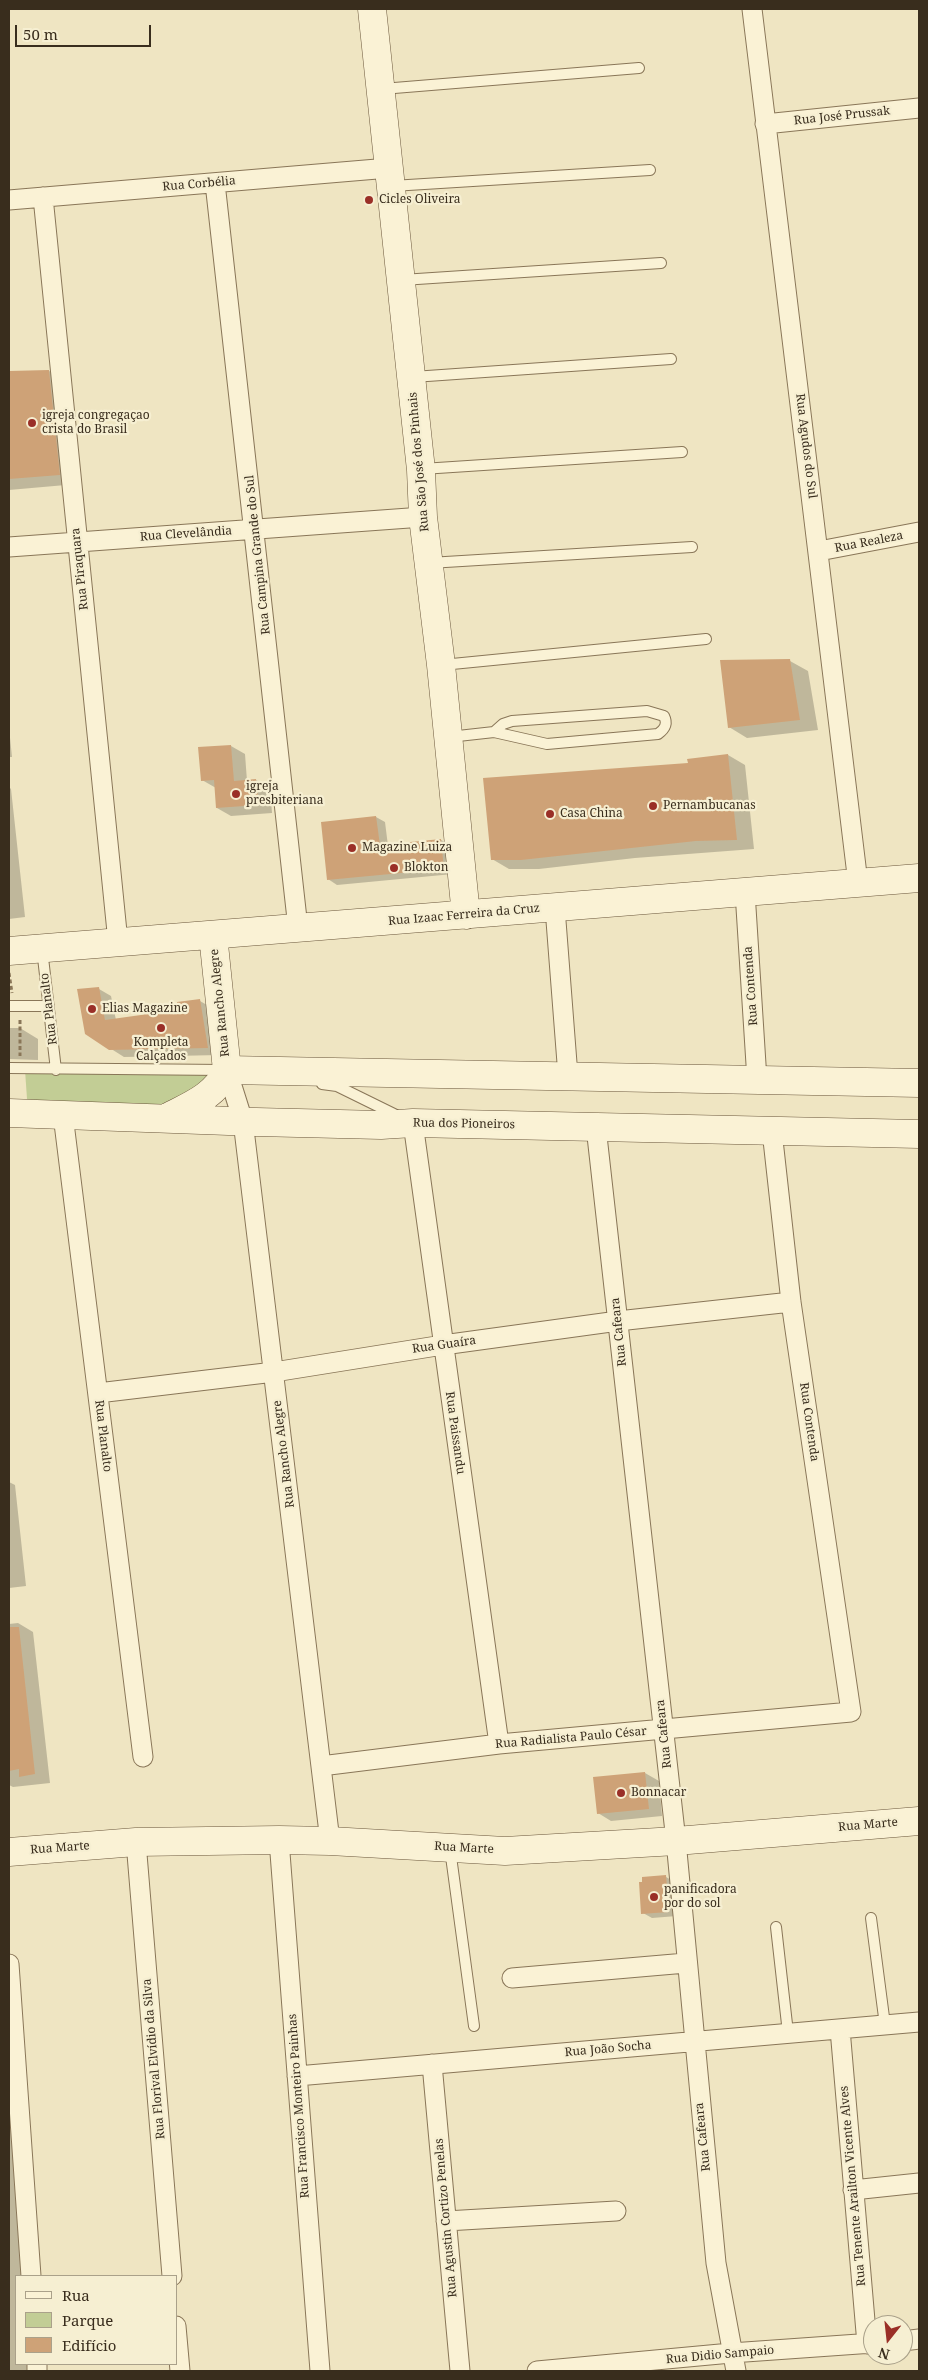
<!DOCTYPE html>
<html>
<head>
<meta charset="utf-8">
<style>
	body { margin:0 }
	#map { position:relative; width:928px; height:2380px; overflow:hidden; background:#efe5c2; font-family:"Noto Serif",serif }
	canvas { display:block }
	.frame { position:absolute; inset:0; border:10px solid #392d1d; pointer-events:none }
	.legend { position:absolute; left:15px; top:2275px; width:162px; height:90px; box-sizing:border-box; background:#f6efd2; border:1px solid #aaa18a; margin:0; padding:6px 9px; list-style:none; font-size:15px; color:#392d1d }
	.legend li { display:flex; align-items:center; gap:10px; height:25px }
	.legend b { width:25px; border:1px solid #aaa18a }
	.north { position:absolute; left:863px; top:2315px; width:50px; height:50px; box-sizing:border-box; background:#f6efd2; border:1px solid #aaa18a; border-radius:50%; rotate:196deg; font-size:14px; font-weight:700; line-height:20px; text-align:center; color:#392d1d }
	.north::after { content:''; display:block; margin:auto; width:18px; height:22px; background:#9a2f27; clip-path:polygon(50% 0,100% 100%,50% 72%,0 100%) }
	.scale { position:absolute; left:15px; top:25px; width:136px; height:22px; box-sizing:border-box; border:2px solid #392d1d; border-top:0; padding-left:6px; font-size:15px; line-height:18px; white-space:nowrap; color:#392d1d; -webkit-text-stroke:4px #f6efd2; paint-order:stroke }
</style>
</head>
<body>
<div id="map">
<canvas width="928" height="2380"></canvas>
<div class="frame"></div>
<ul class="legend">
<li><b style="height:6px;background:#faf2d5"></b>Rua</li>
<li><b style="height:14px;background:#c2cd95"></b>Parque</li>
<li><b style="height:14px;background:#cea277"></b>Edifício</li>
</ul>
<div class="north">N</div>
<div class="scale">50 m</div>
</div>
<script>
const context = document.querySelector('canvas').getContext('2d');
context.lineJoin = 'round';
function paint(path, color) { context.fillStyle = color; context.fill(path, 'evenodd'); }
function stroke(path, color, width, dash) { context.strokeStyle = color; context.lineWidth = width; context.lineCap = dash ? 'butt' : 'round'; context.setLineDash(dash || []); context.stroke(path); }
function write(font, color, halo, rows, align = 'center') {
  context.font = font + ' "Noto Serif",serif'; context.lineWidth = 4.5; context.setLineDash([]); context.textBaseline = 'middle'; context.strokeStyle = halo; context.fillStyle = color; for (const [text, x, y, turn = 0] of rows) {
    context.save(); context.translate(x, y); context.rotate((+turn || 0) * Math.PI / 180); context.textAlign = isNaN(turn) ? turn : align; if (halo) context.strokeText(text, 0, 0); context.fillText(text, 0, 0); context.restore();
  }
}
paint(new Path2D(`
	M 25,1070 L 222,1071 L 164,1117 L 28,1113 Z`), '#c2cd95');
paint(new Path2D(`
	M 49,371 L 67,381 L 77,484 L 9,490 L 9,372 Z
	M 790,661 L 808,671 L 818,730 L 747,738 L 729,727 Z
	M 9,728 L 12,757 L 9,757 Z
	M 231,746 L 245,754 L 247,781 L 256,780 L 270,788 L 272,813 L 231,816 L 217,808 L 216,788 L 202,780 L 199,748 Z
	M 728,755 L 745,765 L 754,849 L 635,858 L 539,869 L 509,869 L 492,859 L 689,764 Z
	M 9,787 L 11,789 L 25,917 L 9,919 Z
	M 376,817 L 385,822 L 388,846 L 441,840 L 450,845 L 453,874 L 337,885 L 328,879 L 322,823 Z
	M 99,989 L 111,996 L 116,1020 L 178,1011 L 200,1001 L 212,1008 L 220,1055 L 124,1057 L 86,1033 Z
	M 9,1028 L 20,1028 L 38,1039 L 38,1060 L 9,1059 Z
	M 9,1482 L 15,1485 L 26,1586 L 9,1588 Z
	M 18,1623 L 33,1632 L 50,1783 L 13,1787 L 9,1785 L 9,1624 Z
	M 645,1773 L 659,1781 L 662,1816 L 611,1821 L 598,1813 Z
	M 666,1877 L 675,1882 L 677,1916 L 652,1918 L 643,1913 Z
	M 9,2061 L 26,2276 L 16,2276 L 16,2364 L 33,2364 L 33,2371 L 9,2371 Z`), '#0003');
paint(new Path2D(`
	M 49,370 L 60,475 L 9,479 L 9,371 Z
	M 790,659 L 800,720 L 728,728 L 720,660 Z
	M 231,745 L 234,781 L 256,779 L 259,805 L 216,808 L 214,780 L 201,781 L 198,747 Z
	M 728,754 L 737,840 L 696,841 L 521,860 L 491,860 L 483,778 L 688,763 L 687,759 Z
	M 376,816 L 380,845 L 441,839 L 444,869 L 327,880 L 321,822 Z
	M 99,987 L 105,1020 L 177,1010 L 177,1002 L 200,999 L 208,1048 L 109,1050 L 85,1034 L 77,989 Z
	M 9,1627 L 19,1627 L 35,1774 L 19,1777 L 19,1769 L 9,1771 Z
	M 645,1772 L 649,1809 L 597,1814 L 593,1777 Z
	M 666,1875 L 669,1912 L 641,1914 L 639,1882 L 642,1882 L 642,1877 Z`), '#cea277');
const lane = new Path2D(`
	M 382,89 L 639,68
	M 392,186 L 650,170
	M 402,280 L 661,263
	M 413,377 L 671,359
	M 422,469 L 682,452
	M 429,563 L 692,547
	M 442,665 L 706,639
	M 449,737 L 494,732 L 547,744 L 658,734 C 665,729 668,724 664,716 L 647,711 L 512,721 L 503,724 L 494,732
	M 42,949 L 56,1070
	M 9,1006 L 49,1006
	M 9,1068 L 224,1070
	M 322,1084 L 337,1086 L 398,1116
	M 450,1849 L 474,2026
	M 871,1918 L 885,2025
	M 776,1927 L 788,2033`);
const street = new Path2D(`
	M 752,9 L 858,883
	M 765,124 L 919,108
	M 215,183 L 298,928
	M 43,197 L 118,942
	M 9,200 L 389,168
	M 9,547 L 423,517
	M 819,551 L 919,532
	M 745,892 L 757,1080
	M 555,908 L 568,1076
	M 227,1070 L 243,1121 L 330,1841
	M 63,1115 L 143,1757
	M 413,1123 L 499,1744
	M 596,1127 L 676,1841 L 716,2263 L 736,2371
	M 98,1393 L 274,1372 L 443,1345 L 618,1321 L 791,1302
	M 321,1766 L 499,1744 L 851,1712 L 791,1302 L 772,1131
	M 279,1840 L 320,2371
	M 136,1842 L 172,2276
	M 9,1964 L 31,2276
	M 512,1978 L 686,1963
	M 840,2029 L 867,2344
	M 432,2064 L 460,2371
	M 297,2076 L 919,2022
	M 853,2190 L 919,2183
	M 446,2221 L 616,2211
	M 176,2326 L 180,2371
	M 903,2341 L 919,2339
	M 37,2364 L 37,2371
	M 537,2371 L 731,2353 L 873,2343`);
const secondary = new Path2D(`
	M 372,9 L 421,470 L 423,517 L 441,665 L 466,915
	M 9,951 L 919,878
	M 227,1070 L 919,1083
	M 9,1113 L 256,1122 L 381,1125 L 413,1123 L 919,1134
	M 166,1118 C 189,1106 216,1096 227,1070 L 213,935
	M 9,1852 L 136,1842 L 279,1840 L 330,1841 L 505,1851 L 676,1841 L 919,1821`);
stroke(lane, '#897658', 12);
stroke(street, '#897658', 21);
stroke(secondary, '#6b573c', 29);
stroke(new Path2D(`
	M 9,973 L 12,993
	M 20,1020 L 20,1056`), '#897658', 3, [4, 2.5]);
stroke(lane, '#faf2d5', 10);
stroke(street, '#faf2d5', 19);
stroke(secondary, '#faf2d5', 28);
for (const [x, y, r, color] of [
	[369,200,5,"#9a2f27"],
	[32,423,5,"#9a2f27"],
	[236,794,5,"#9a2f27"],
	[653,806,5,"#9a2f27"],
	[550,814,5,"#9a2f27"],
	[352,848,5,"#9a2f27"],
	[394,868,5,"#9a2f27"],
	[92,1009,5,"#9a2f27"],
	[161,1028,5,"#9a2f27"],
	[621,1793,5,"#9a2f27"],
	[654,1897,5,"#9a2f27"]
]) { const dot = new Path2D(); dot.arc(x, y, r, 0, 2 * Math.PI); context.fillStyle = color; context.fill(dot); stroke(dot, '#f6efd2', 2); }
write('12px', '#392d1d', '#f6efd2', [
	["Rua José Prussak",842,116,-6],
	["Rua Corbélia",199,184,-5],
	["Rua Agudos do Sul",806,446,83],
	["Rua São José dos Pinhais",419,462,-95],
	["Rua Clevelândia",186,534,-4],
	["Rua Realeza",869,542,-11],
	["Rua Campina Grande do Sul",258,555,-96],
	["Rua Piraquara",80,569,-96],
	["Rua Izaac Ferreira da Cruz",464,915,-5],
	["Rua Contenda",751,986,-94],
	["Rua Rancho Alegre",220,1003,-96],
	["Rua Planalto",49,1009,-97],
	["Rua dos Pioneiros",464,1124,1],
	["Rua Cafeara",619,1332,-96],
	["Rua Guaíra",444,1345,-8],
	["Rua Contenda",809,1422,82],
	["Rua Paissandu",455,1433,82],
	["Rua Planalto",103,1436,83],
	["Rua Rancho Alegre",284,1454,-97],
	["Rua Cafeara",664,1734,-96],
	["Rua Radialista Paulo César",571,1738,-5],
	["Rua Marte",868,1825,-5],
	["Rua Marte",60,1848,-4],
	["Rua Marte",464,1848,3],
	["Rua João Socha",608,2049,-5],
	["Rua Florival Elvídio da Silva",154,2059,-95],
	["Rua Francisco Monteiro Painhas",299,2106,-94],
	["Rua Cafeara",703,2137,-96],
	["Rua Tenente Arailton Vicente Alves",853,2186,-95],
	["Rua Agustin Cortizo Penelas",446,2218,-95],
	["Rua Didio Sampaio",720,2355,-5]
]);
write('12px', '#392d1d', '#f6efd2', [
	["Cicles Oliveira",379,200],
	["igreja congregaçao",42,416],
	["crista do Brasil",42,430],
	["igreja",246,787],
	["presbiteriana",246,801],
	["Pernambucanas",663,806],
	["Casa China",560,814],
	["Magazine Luiza",362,848],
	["Blokton",404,868],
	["Elias Magazine",102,1009],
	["Kompleta",161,1043,"center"],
	["Calçados",161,1057,"center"],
	["Bonnacar",631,1793],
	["panificadora",664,1890],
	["por do sol",664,1904]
], 'left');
</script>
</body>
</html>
